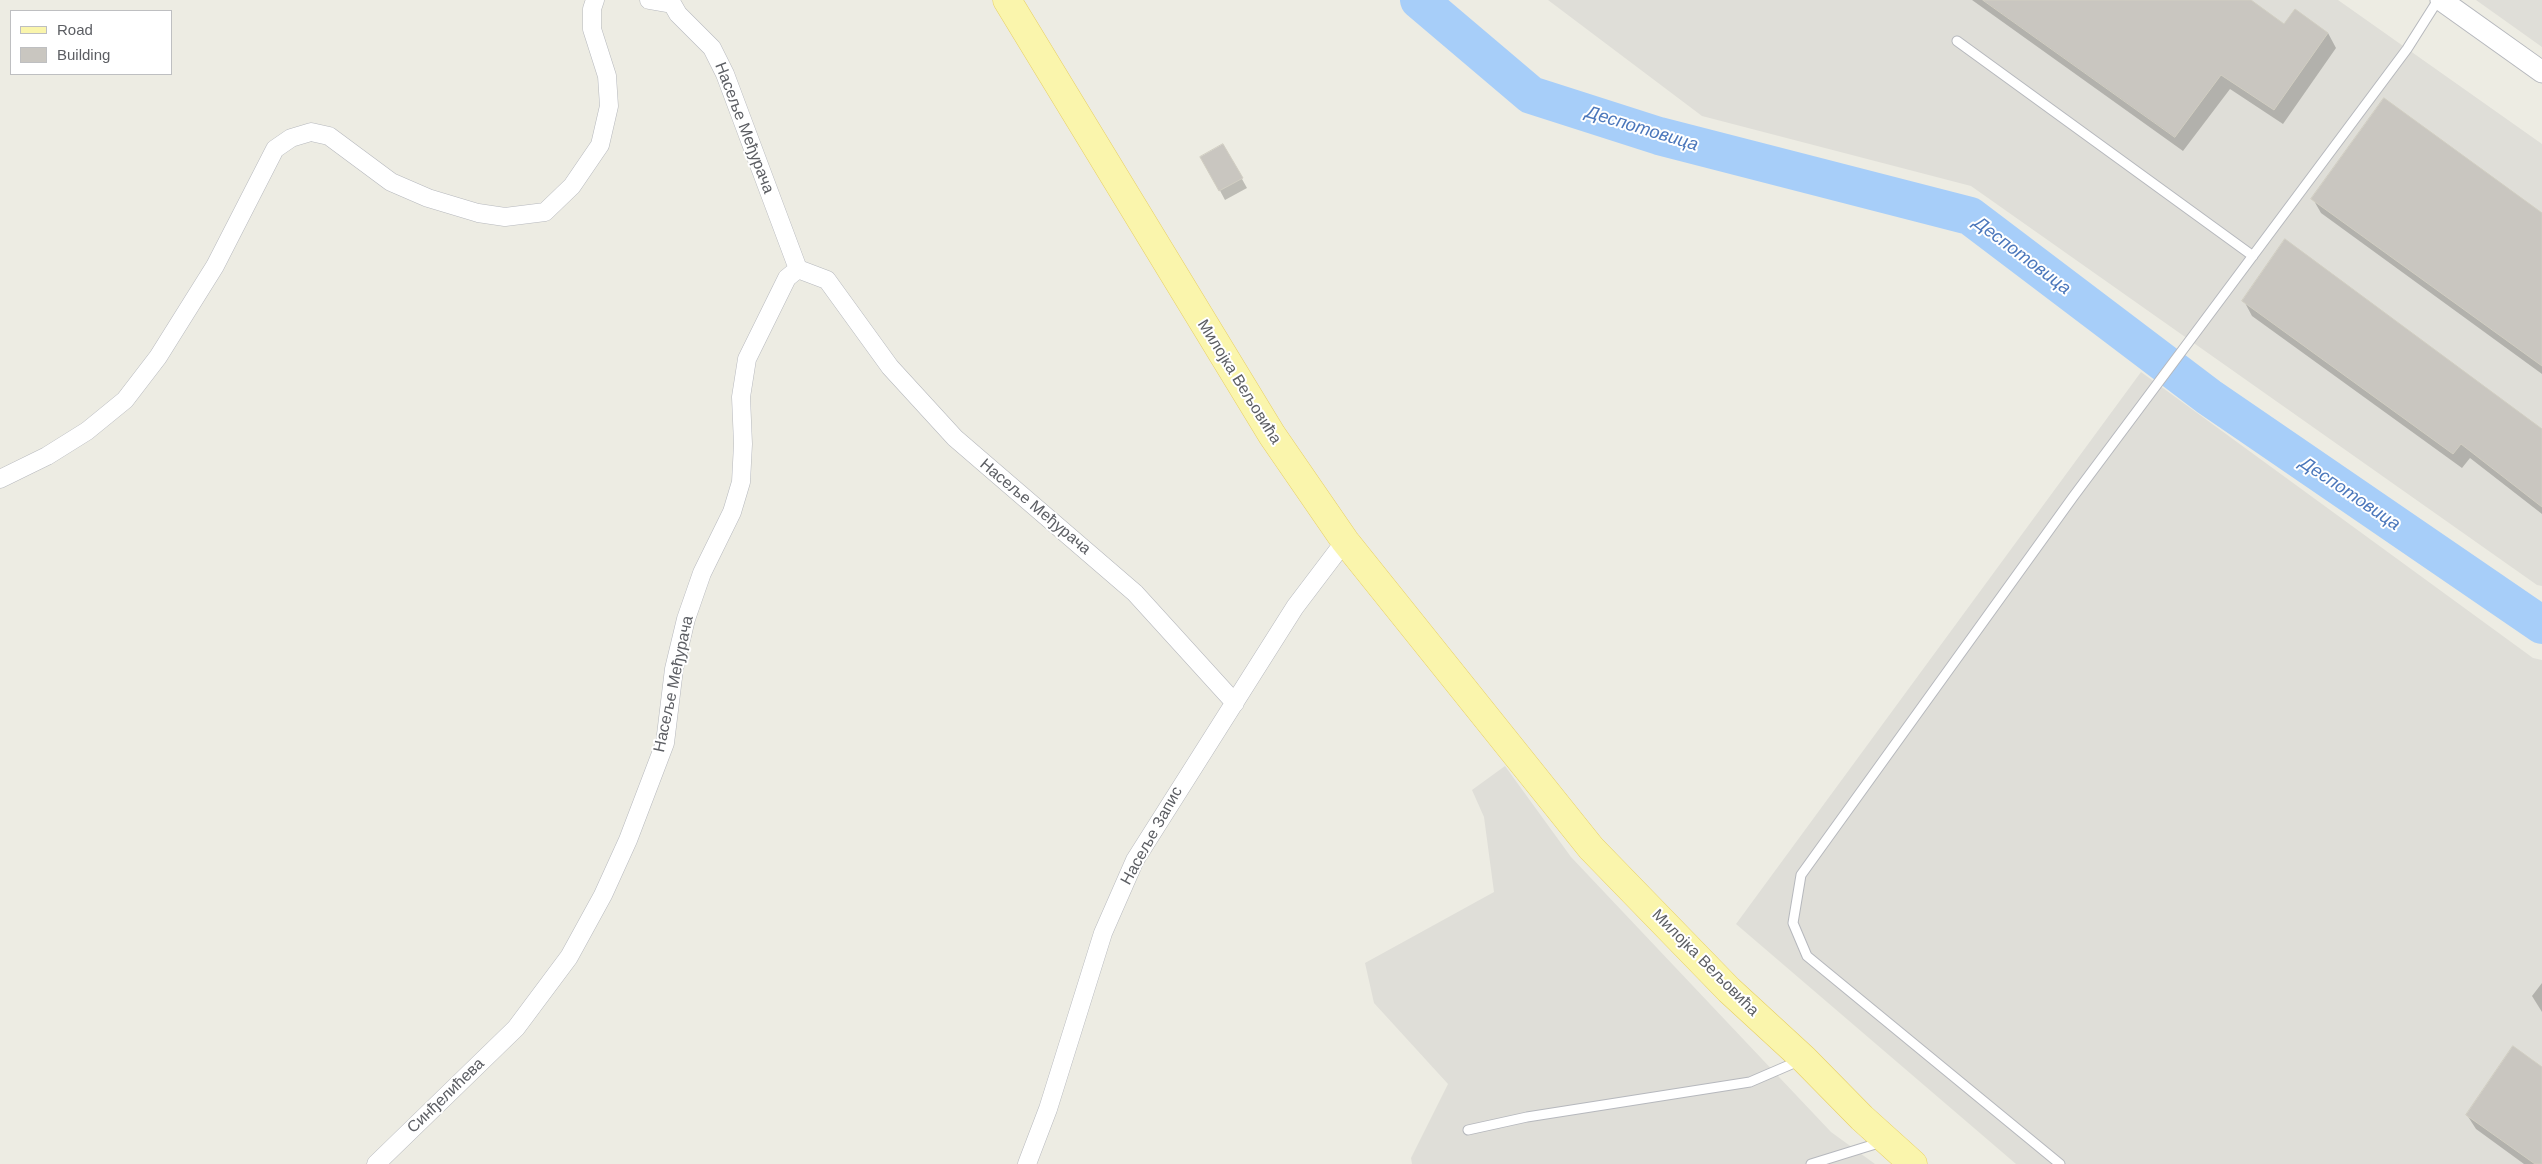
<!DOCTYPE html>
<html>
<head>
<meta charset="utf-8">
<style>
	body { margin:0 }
	#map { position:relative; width:2542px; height:1164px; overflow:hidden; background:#edece3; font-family:Arial,sans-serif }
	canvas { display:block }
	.legend { position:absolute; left:10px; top:10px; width:162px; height:65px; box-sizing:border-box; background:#fff; border:1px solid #bebfc1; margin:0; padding:6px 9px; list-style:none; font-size:15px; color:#5c5e63 }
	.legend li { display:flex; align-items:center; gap:10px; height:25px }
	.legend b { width:25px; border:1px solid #bebfc1 }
</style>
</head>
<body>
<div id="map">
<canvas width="2542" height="1164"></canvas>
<ul class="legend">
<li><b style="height:6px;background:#faf5ac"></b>Road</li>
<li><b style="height:14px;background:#c9c6c0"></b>Building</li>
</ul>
</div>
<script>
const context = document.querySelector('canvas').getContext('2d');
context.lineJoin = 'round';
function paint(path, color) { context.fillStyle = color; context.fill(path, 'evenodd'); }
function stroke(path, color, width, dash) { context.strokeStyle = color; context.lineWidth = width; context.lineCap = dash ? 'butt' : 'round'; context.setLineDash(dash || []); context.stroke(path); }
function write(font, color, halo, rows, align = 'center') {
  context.font = font + ' Arial,sans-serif'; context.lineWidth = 4; context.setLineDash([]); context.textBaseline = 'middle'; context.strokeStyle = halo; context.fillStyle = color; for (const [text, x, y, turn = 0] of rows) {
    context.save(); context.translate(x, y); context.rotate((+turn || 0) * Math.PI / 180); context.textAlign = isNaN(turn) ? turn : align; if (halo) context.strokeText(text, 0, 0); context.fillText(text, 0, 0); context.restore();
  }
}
paint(new Path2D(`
	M 1548,0 L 2338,0 L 2542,144 L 2542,586 L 2537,585 L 1971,186 L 1702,116 Z
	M 2476,0 L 2542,0 L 2542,47 Z
	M 2141,372 L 2533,658 L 2542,660 L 2542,1164 L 2016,1164 L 1736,924 Z
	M 1505,766 L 1571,857 L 1831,1132 L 1875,1164 L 1412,1164 L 1411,1158 L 1448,1084 L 1374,1003 L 1365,963 L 1494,892 L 1484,817 L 1472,790 Z`), '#dfded8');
paint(new Path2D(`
	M 1972,0 L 2249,0 L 2284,26 L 2328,33 L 2336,48 L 2283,124 L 2230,89 L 2183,151 Z
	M 1223,145 L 1247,188 L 1225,200 L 1202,157 Z
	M 2313,199 L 2542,214 L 2542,374 L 2321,213 Z
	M 2244,301 L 2542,431 L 2542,514 L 2470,458 L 2462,468 L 2252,316 Z
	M 2542,983 L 2542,1012 L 2532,996 Z
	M 2542,1068 L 2542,1164 L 2524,1164 L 2476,1129 L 2467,1115 Z`), '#0003');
stroke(new Path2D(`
	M 1419,0 L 1531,95 L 1659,136 L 1970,216 L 2209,397 L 2542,625`), '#a7cef9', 38);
const building = new Path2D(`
	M 1983,0 L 2251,0 L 2284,24 L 2295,9 L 2328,33 L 2274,110 L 2221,75 L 2175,137 Z
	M 2384,98 L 2542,213 L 2542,366 L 2311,199 Z
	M 1223,144 L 1243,178 L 1219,191 L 1200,157 Z
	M 2285,239 L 2542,429 L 2542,507 L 2461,444 L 2453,454 L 2242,301 Z
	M 2513,1046 L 2542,1067 L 2542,1164 L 2535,1164 L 2466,1115 Z`);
paint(building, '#c9c6c0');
stroke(building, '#d1cec2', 1);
const service = new Path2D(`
	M 1957,41 L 2253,256
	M 1468,1130 L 1527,1117 L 1750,1082 L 1801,1060
	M 1811,1164 L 1882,1142
	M 2060,1164 L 1807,956 L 1793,923 L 1801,875 L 2073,497 L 2407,49 L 2438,0`);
const minor = new Path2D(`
	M 649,0 L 672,4
	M 670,0 L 678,14 L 712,48 L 725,74 L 798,269
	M 0,479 L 47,456 L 87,431 L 125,400 L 158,357 L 215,266 L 275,149 L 291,138 L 311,132 L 329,136 L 391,182 L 428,198 L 478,213 L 505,217 L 545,212 L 572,186 L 600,145 L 609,106 L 607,76 L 592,29 L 592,9 L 595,0
	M 376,1164 L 516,1028 L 569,957 L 603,895 L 628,840 L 665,743 L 674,669 L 686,619 L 702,573 L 732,512 L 741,482 L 743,444 L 741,397 L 747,359 L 787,278 L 798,269 L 827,280 L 890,367 L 955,438 L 1135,593 L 1235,703
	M 1027,1164 L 1048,1109 L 1103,933 L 1135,860 L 1295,607 L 1345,541`);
const tertiary = new Path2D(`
	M 2441,0 L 2542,72`);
const primary = new Path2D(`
	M 1007,0 L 1272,435 L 1345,541 L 1591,848 L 1729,990 L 1804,1059 L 1862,1118 L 1913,1164`);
stroke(service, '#b6b8bd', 11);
stroke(minor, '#b6b8bd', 19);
stroke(tertiary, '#b6b8bd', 23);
stroke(primary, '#e8cf61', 29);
stroke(service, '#fff', 9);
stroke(minor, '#fff', 18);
stroke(tertiary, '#fff', 21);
stroke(primary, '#faf5ac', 28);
write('16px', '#5c5e63', '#fff', [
	["Насеље Међурача",744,128,69],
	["Милојка Вељовића",1239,382,58],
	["Насеље Међурача",1035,507,40],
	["Насеље Међурача",674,684,-78],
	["Насеље Запис",1152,836,-61],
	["Милојка Вељовића",1705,963,45],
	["Синђелићева",446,1096,-44]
]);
write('italic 18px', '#4b77bb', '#fff', [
	["Деспотовица",1642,129,17],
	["Деспотовица",2022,256,37],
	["Деспотовица",2350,494,34]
]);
</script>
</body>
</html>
